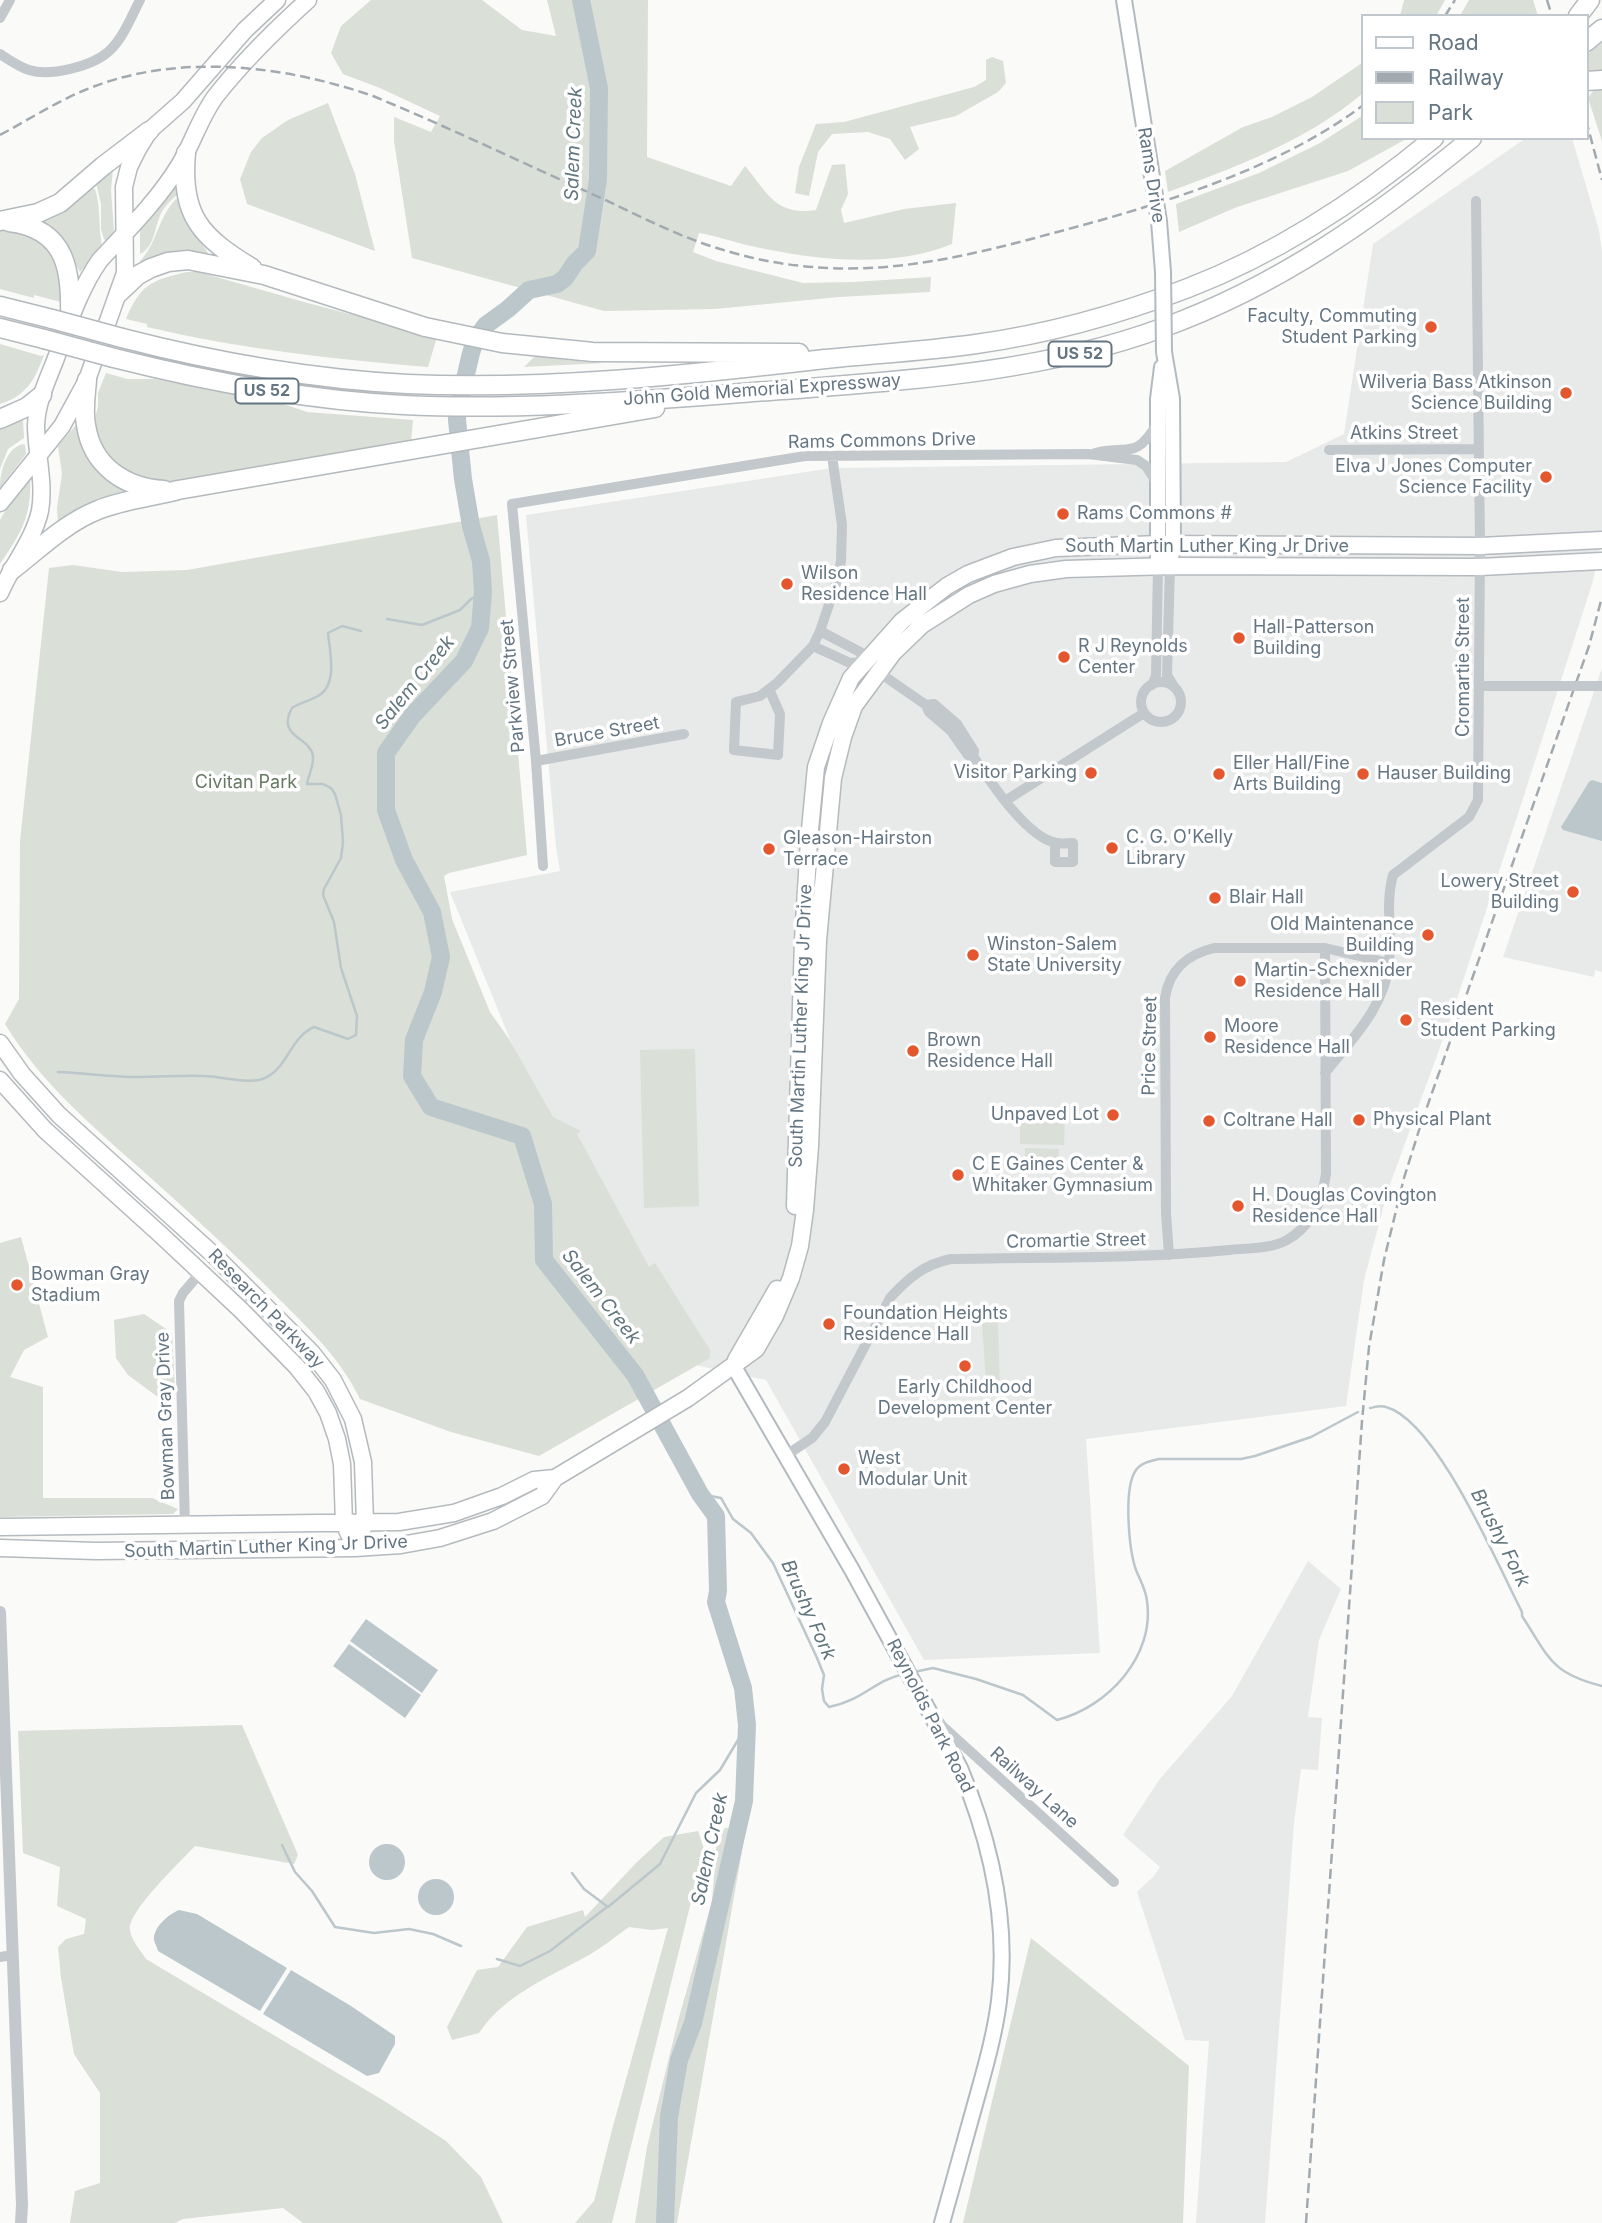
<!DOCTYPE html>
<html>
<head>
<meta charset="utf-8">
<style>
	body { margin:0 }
	#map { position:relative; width:1602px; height:2223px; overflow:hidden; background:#fafaf8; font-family:Inter,sans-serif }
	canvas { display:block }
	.legend { position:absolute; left:1361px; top:14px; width:228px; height:126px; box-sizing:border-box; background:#fff; border:2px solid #c1c8cd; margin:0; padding:9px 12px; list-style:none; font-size:21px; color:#657683 }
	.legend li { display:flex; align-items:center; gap:14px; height:35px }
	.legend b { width:35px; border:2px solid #c1c8cd }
</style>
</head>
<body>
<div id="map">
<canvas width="1602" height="2223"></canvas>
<ul class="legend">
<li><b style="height:9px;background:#fff"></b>Road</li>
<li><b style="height:9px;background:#a2aab0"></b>Railway</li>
<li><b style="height:19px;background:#dadfd7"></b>Park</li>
</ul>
</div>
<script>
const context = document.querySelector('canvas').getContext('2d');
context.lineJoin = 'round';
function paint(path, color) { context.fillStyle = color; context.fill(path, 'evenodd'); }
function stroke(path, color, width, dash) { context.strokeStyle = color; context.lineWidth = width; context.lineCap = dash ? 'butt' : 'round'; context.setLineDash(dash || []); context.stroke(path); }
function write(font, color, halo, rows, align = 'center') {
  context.font = font + ' Inter,sans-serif'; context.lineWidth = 7; context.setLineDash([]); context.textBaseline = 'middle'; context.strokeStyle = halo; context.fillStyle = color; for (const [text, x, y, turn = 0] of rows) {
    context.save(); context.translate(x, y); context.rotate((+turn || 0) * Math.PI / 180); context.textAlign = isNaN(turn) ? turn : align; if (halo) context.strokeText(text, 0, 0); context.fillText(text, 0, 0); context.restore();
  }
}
paint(new Path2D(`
	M 1526,138 L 1572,138 L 1599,230 L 1602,253 L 1602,538 L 1593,581 L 1517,817 L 1451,1017 L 1388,1190 L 1364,1280 L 1346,1406 L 1086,1439 L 1100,1653 L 924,1660 L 766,1380 L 690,1364 L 527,1081 L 450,892 L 560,871 L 556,847 L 526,515 L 832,468 L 1286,462 L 1344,434 L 1373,244 Z
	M 1602,668 L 1602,972 L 1595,970 L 1594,977 L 1503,957 Z
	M 1308,1561 L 1341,1589 L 1319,1640 L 1308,1717 L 1322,1718 L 1318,1770 L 1301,1769 L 1294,1823 L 1265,2223 L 1196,2223 L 1209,2041 L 1185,2040 L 1137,1892 L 1154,1876 L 1160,1867 L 1123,1835 L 1159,1780 L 1232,1696 Z`), '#e8e9e9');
paint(new Path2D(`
	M 371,0 L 482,0 L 522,30 L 556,36 L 547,0 L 648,0 L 647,157 L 731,186 L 745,166 C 768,193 775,216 816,210 L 832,165 L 845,164 L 848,194 L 841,210 L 844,223 L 904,209 L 956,203 L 952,244 C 891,269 814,260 751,246 C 734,242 717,236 699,233 L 693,252 L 716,261 L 803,283 L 854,282 L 931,277 L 930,292 L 839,297 L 715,309 L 604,311 L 412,258 L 394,141 L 394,117 L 431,132 L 440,116 L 380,88 L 343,74 L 331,53 L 341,26 Z
	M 1404,0 L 1445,0 L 1436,16 L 1400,16 Z
	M 1469,0 L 1533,0 L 1538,16 L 1460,16 Z
	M 1602,43 L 1602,76 L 1586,76 L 1586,55 Z
	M 992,57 L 1003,61 L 1006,83 L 998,92 L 956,116 L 910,127 L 919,149 L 905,160 L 890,139 L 868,132 L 832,134 L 818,152 L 809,196 L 795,193 L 799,167 L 816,124 L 844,122 L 974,87 L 986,80 L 986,60 Z
	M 1362,63 L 1362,94 C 1306,141 1236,167 1168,192 L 1165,171 L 1243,127 L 1272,117 L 1312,97 Z
	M 1596,87 L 1602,88 L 1602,141 L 1588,98 Z
	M 328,103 L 355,174 L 375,251 L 247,204 L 240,179 L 251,152 L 262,138 L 288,120 Z
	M 1362,116 L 1362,138 L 1408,138 L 1348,171 L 1237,207 L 1179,232 L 1176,204 L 1259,173 L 1320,143 Z
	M 113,169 L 111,190 L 114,231 L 106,241 L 104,239 L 101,229 L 101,204 L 96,183 Z
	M 176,187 L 178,194 C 172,199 167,204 163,210 C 154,224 156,247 140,254 L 140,230 Z
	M 91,188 L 95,189 C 101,207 98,227 102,246 L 80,272 L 64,243 L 38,221 L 65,210 Z
	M 176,199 L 180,200 L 197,236 L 208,253 L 185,252 L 140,264 L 140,261 C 157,244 158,217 176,199 Z
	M 0,230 L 9,230 L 38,237 L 60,262 L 61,302 L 34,295 L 34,298 L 0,289 Z
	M 187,272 L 199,272 L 304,302 L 437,337 L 428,367 C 333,359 240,349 147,327 L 147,324 L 126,319 C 140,285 151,280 187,272 Z
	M 0,344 L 41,356 L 44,355 C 35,380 26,396 0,404 Z
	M 536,355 L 566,360 L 604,363 L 524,367 Z
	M 106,373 L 127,379 L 155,379 L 278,402 L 307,412 L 413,420 L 411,442 L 160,484 L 125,474 L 99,447 L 94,422 L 98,406 L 98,393 Z
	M 23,419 L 24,438 L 8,449 L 0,469 L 0,427 Z
	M 75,426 L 79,426 L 138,493 L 58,523 L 57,508 L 62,474 L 58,446 Z
	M 23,444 L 25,445 L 26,454 L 0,488 C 0,472 6,448 23,444 Z
	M 30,478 C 32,516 21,533 0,564 L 0,520 L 10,502 Z
	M 497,515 L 527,855 L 449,873 L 444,876 L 452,919 L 490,1012 L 509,1039 L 553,1117 L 581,1131 L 577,1134 L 649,1267 L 655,1263 L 710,1350 L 710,1358 L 539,1456 L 451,1432 L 360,1399 C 341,1359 310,1330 280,1300 C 236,1255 190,1213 143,1171 C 92,1126 41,1083 5,1024 L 19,999 L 20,841 L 49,568 L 73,565 L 122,572 L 187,570 Z
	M 695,1049 L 699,1206 L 644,1208 L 640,1050 Z
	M 1020,1112 L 1065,1112 L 1064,1145 L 1020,1144 Z
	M 1025,1148 L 1059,1149 L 1059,1168 L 1025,1168 Z
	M 21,1237 L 48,1337 L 24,1350 L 10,1377 L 43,1387 L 43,1498 L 152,1498 L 178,1509 L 173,1514 L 0,1517 L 0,1243 Z
	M 144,1314 L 172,1333 L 175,1389 L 173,1398 L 166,1403 L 128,1375 L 116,1358 L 114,1320 Z
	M 976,1321 L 998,1321 L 1000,1393 L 987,1394 L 982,1325 L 976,1325 Z
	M 242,1725 L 298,1855 L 294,1864 L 195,1846 C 181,1861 127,1912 130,1930 C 131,1940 141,1951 146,1959 L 386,2102 L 446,2141 L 481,2177 L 503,2223 L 303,2223 L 283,2208 L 183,2219 L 175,2223 L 70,2223 L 75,2191 L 100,2183 L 100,2093 L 74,2054 L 61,1978 L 58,1947 L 66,1939 L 84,1934 L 86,1919 L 57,1906 L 60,1867 L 23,1853 L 18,1731 Z
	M 725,1828 L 746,1828 L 677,2223 L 635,2223 L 647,2147 L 678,2021 L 712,1901 L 717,1838 Z
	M 698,1831 L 704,1849 L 612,2223 L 575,2223 L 594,2201 L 613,2126 L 668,1928 L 652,1930 L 629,1927 C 616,1936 603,1947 589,1955 C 550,1977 505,1994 479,2033 L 452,2040 L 447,2027 L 477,1970 L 498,1967 L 527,1927 L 583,1910 L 585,1917 L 637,1862 L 664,1837 Z
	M 1031,1938 L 1189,2066 L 1183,2223 L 963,2223 Z`), '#dadfd7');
paint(new Path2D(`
	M 1592,780 L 1602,783 L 1602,841 L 1563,830 L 1561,827 L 1589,782 Z
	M 366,1619 L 438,1670 L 422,1693 L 350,1641 Z
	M 349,1644 L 421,1695 L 405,1718 L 333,1666 Z
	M369 1862a18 18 0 1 1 36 0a18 18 0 1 1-36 0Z
	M418 1897a18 18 0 1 1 36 0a18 18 0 1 1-36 0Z
	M 179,1910 L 197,1914 L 287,1968 L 260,2011 L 158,1951 C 158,1950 154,1941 154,1940 C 153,1927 169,1914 179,1910 Z
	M 291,1970 L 351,2006 L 395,2036 L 395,2044 L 379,2073 L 367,2076 L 263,2014 Z`), '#bbc7cb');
stroke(new Path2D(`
	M 387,619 L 422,625 L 460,610 L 471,599 L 483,592
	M 58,1072 C 85,1073 112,1077 139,1077 C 161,1077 182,1075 204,1076 C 221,1076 252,1086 267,1077 C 288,1066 291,1037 314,1027 L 348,1039 L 356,1035 L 357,1016 L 341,968 L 334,922 L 323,895 L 324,889 L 341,858 L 343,842 L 341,815 L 335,794 L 331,788 L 323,784 L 307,784 C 308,776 314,766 313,756 C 310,736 276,738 292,708 C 300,703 309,701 318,696 C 338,685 330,653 328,633 L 342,626 L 361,631
	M 1370,1408 C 1375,1407 1380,1405 1386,1407 C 1437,1421 1497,1564 1522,1612 L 1522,1616 C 1549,1657 1550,1673 1602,1686
	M 700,1494 L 721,1498 L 733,1519 L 751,1533 L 773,1563 L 817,1658 L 824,1675 L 822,1689 L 824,1701 L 829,1707 C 862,1701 875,1680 904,1674
	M 914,1672 L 933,1668 L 976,1679 L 1023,1695 L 1057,1720 C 1108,1707 1155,1656 1147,1601 C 1146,1590 1140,1580 1136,1570 C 1129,1550 1123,1488 1136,1470 C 1141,1463 1150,1461 1159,1459 L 1241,1459 L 1255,1456 L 1311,1437 L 1358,1412
	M 282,1845 L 295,1872 L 312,1891 L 335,1927 L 374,1933 L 409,1929 L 433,1934 L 461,1946
	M 572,1873 L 584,1889 L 608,1907 L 660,1864 L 696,1793 L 720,1770 L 747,1725
	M 497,1959 L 520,1966 L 550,1951 L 607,1907`), '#bbc7cb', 2.5);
stroke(new Path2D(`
	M 581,0 L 599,88 L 598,179 L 587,251 L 575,263 L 565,278 L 557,284 L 529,290 L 508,309 L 486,325 L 476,338 L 471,353 L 457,413 L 457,420 L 463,479 L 471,526 L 481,561 L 483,592 L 480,628 L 464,661 L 412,716 L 386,753 L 386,810 L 404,860 L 432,912 L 441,957 L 433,992 L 414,1040 L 412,1076 L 431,1107 L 522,1136 L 543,1204 L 544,1260 L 635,1375 L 700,1494 L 716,1516 L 718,1591 L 716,1602 L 743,1688 L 747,1725 L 744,1801 L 693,2023 L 679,2060 L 669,2117 L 665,2223`), '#bbc7cb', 18);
const secondary = new Path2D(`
	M 1124,0 L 1159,221 L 1163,272
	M 1164,352 L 1172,399 L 1173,544 L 1170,566
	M 1158,566 L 1158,399 L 1162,367
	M 733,1365 L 852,1570 L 960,1768 C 991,1842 1009,1920 999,2001 C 995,2032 987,2061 979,2090 C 967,2134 954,2179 942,2223`);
const primary = new Path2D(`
	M 0,503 L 62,426 L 87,380 L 125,273 L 124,187 L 129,167 L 138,149 L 149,131 L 183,101 L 245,30 L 277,0
	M 0,593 C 12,565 33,541 40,511 C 45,482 36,453 36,425 C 37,401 48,379 56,358 C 68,325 80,288 100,260 C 128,230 159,199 180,164 C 193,142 200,118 215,97 C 243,61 275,30 308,0
	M 0,1043 L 22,1074 L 59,1115 L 216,1257 L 312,1353 L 333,1380 L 353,1419 L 363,1462 L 365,1523 L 355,1548
	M 0,1080 L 45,1130 L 161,1235 L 241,1310 L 297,1367 L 316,1391 L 328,1413 L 337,1439 L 342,1464 L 344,1523 L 355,1548
	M 795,1206 L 803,940 L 809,840 L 816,767 L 831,723 L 851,678 L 902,621 L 947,586 L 968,574 L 1013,557 L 1056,548 L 1159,544 L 1480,546 L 1602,540
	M 736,1360 L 777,1289
	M 0,1527 L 399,1522 L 454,1513 L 502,1496 L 534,1480 L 555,1478
	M 0,1548 L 96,1551 L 355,1548 L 401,1545 L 440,1538 L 493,1521 L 542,1496 L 555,1478 L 688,1398 L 756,1349 L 775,1316 L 791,1278 L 800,1246 L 805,1210 L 810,1146 L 818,940 L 833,778 L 843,737 L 854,706 L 893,653 L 922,625 L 969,595 L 994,584 L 1030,574 L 1066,569 L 1170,566 L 1480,567 L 1602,561`);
const motorway = new Path2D(`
	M 1578,16 L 1590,0
	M 1586,42 L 1602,29
	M 1586,81 L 1602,80
	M 186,153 C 180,216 201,237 252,268
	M 0,221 L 38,213 L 60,203 L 103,166 L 149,131
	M 9,222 C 69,229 71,273 70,321
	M 119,293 L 138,275 L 151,268 L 168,262 L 188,260 L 264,275 L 425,327 L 502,343 L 593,352 L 799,353
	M 0,306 L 52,319
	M 0,328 L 44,339
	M 122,338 C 215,362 310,379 407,384 C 545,390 688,375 825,359 C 875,354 926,351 976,344 C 1048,334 1120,314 1188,288 C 1279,253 1359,200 1434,138
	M 114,358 C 209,382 305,400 403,405 C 529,411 656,399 782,390 C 911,380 1039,373 1162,328 C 1279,286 1377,216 1472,138
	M 87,380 C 86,395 83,410 86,425 C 92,466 125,488 164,490
	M 0,419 L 27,407 L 42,395
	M 12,570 C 39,549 65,523 98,510 C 122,500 152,497 178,490 L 655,408`);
stroke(secondary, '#b3babf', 18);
stroke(primary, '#b5babe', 19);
stroke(motorway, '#b4b9bd', 21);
stroke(new Path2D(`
	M 0,18 L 10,0
	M 0,54 C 9,60 19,67 29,70 C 50,77 92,66 108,52 C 123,39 131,17 140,0
	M 1329,450 L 1479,449
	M 1095,453 C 1131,444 1134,461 1158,423
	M 1170,566 L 1167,675 L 1175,688
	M 820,631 L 860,652 L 864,662 L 926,705 L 929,712 L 951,731 L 968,755 L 973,756 C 990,781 1026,837 1056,843 C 1061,844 1068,843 1073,843 L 1073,862 L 1055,862 L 1055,843
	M 813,646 L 850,663 L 864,662
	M1141 702a20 20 0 1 1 40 0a20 20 0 1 1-40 0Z
	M 1152,685 L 1156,676 L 1158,566
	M 1479,686 L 1546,686
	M 769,689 L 780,714 L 778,755 L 734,750 L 736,702 L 760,696 L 777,683 L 813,646 L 820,631 L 835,587 L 841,561 L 842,525 L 832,456
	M 926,705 L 934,704 L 957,724 L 974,751 L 973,756
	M 536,761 L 684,734
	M 1005,801 L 1144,713
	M 543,866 L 536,761 L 512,504 L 805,456 L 1088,454 L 1137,460 L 1146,466 L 1157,483
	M 1325,1073 C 1351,1040 1386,1006 1389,962 C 1392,934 1385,903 1393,875 L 1469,817 L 1478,800 L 1480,546 L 1476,201
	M 1169,1255 L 1166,1213 L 1165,998 C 1169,970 1188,954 1214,948 L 1325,948 L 1389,963
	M 785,1456 L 812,1438 L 825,1422 L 890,1298 C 908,1278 925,1264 951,1259 C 1044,1257 1137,1259 1229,1250 C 1247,1248 1271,1249 1287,1240 C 1312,1226 1322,1201 1326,1174 L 1325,948
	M 185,1525 L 179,1301 L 183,1293 L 201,1272
	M 939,1723 L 1114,1882
	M 0,1957 L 13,1955`), '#c3c8cc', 10);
stroke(new Path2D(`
	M 0,1612 L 22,2205 L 21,2223`), '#c3c8cc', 12);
stroke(secondary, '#fff', 14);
stroke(primary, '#fff', 16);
stroke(motorway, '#fff', 18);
stroke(new Path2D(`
	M 1547,0 L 1552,16
	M 1445,16 L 1455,0
	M 1586,120 L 1602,180
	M 0,135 C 28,120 56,102 85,90 C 176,52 283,65 373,96 C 450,128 525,164 601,198 C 642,217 683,239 727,251 C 773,265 821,270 869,268 C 934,265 998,248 1061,231 C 1162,204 1278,169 1362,106
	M 1306,2223 L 1362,1421 L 1369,1347 L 1376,1306 L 1384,1260 L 1404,1178 L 1420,1127 L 1589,646 L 1602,597`), '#a2aab0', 2.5, [10, 5]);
const secondaryBridge = new Path2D(`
	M 1163,272 L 1164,352`);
const motorwayBridge = new Path2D(`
	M 52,319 L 122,338
	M 44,339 L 114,358`);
stroke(secondaryBridge, '#b3babf', 18, []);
stroke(motorwayBridge, '#b4b9bd', 21, []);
stroke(new Path2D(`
	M 1546,686 L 1602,686`), '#c3c8cc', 10);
stroke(secondaryBridge, '#fff', 14);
stroke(motorwayBridge, '#fff', 18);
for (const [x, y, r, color] of [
	[1431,327,7,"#e4572e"],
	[1566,393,7,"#e4572e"],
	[1546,477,7,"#e4572e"],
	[1063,514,7,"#e4572e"],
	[787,584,7,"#e4572e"],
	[1239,638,7,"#e4572e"],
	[1064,657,7,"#e4572e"],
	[1091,773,7,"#e4572e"],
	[1219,774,7,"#e4572e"],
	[1363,774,7,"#e4572e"],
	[1112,848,7,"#e4572e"],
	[769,849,7,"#e4572e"],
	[1573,892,7,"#e4572e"],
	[1215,898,7,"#e4572e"],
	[1428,935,7,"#e4572e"],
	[973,955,7,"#e4572e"],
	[1240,981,7,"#e4572e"],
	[1406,1020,7,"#e4572e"],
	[1210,1037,7,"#e4572e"],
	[913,1051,7,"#e4572e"],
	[1113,1115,7,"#e4572e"],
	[1359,1120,7,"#e4572e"],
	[1209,1121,7,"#e4572e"],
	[958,1175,7,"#e4572e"],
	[1238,1206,7,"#e4572e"],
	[17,1285,7,"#e4572e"],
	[829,1324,7,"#e4572e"],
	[965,1366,7,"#e4572e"],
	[844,1469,7,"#e4572e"]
]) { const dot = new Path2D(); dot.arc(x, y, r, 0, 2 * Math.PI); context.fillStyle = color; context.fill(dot); stroke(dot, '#fff', 2.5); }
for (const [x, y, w] of [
	[1080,354,63],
	[267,391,63]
]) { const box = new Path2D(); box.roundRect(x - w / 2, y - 12.5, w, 25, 5); context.fillStyle = '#fff'; context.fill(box); stroke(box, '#657683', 2); }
write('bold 16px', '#657683', null, [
	["US 52",1080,354],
	["US 52",267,391]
]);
write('18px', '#657683', '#fff', [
	["Rams Drive",1151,175,81],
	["John Gold Memorial Expressway",762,390,-4],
	["Atkins Street",1404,434],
	["Rams Commons Drive",882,441,-1],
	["South Martin Luther King Jr Drive",1207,547],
	["Cromartie Street",1464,667,-90],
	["Parkview Street",513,686,-95],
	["Bruce Street",607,732,-10],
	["South Martin Luther King Jr Drive",801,1026,-88],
	["Price Street",1150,1046,-89],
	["Cromartie Street",1076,1241,-1],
	["Research Parkway",266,1309,46],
	["Bowman Gray Drive",166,1416,-92],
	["South Martin Luther King Jr Drive",266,1547,-2],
	["Reynolds Park Road",930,1716,63],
	["Railway Lane",1034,1788,42]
]);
write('18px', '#657683', '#fff', [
	["Faculty, Commuting",1417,317,"right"],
	["Student Parking",1417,338,"right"],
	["Wilveria Bass Atkinson",1552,383,"right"],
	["Science Building",1552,404,"right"],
	["Elva J Jones Computer",1532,467,"right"],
	["Science Facility",1532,488,"right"],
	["Rams Commons #",1077,514],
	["Wilson",801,574],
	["Residence Hall",801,595],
	["Hall-Patterson",1253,628],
	["Building",1253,649],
	["R J Reynolds",1078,647],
	["Center",1078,668],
	["Eller Hall/Fine",1233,764],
	["Arts Building",1233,785],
	["Visitor Parking",1077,773,"right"],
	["Hauser Building",1377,774],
	["C. G. O'Kelly",1126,838],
	["Library",1126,859],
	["Gleason-Hairston",783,839],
	["Terrace",783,860],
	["Lowery Street",1559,882,"right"],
	["Building",1559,903,"right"],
	["Blair Hall",1229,898],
	["Old Maintenance",1414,925,"right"],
	["Building",1414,946,"right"],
	["Winston-Salem",987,945],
	["State University",987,966],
	["Martin-Schexnider",1254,971],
	["Residence Hall",1254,992],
	["Resident",1420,1010],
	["Student Parking",1420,1031],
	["Moore",1224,1027],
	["Residence Hall",1224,1048],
	["Brown",927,1041],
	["Residence Hall",927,1062],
	["Unpaved Lot",1099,1115,"right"],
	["Physical Plant",1373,1120],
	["Coltrane Hall",1223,1121],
	["C E Gaines Center &",972,1165],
	["Whitaker Gymnasium",972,1186],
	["H. Douglas Covington",1252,1196],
	["Residence Hall",1252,1217],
	["Bowman Gray",31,1275],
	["Stadium",31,1296],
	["Foundation Heights",843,1314],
	["Residence Hall",843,1335],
	["Early Childhood",965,1388,"center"],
	["Development Center",965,1409,"center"],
	["West",858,1459],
	["Modular Unit",858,1480]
], 'left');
write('18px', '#687a64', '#fff', [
	["Civitan Park",246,783]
]);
write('italic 19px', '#60757c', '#fff', [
	["Salem Creek",574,144,-88],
	["Salem Creek",415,683,-51],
	["Salem Creek",601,1297,52],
	["Brushy Fork",1500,1538,63],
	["Brushy Fork",808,1610,66],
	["Salem Creek",710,1849,-78]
]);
</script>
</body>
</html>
